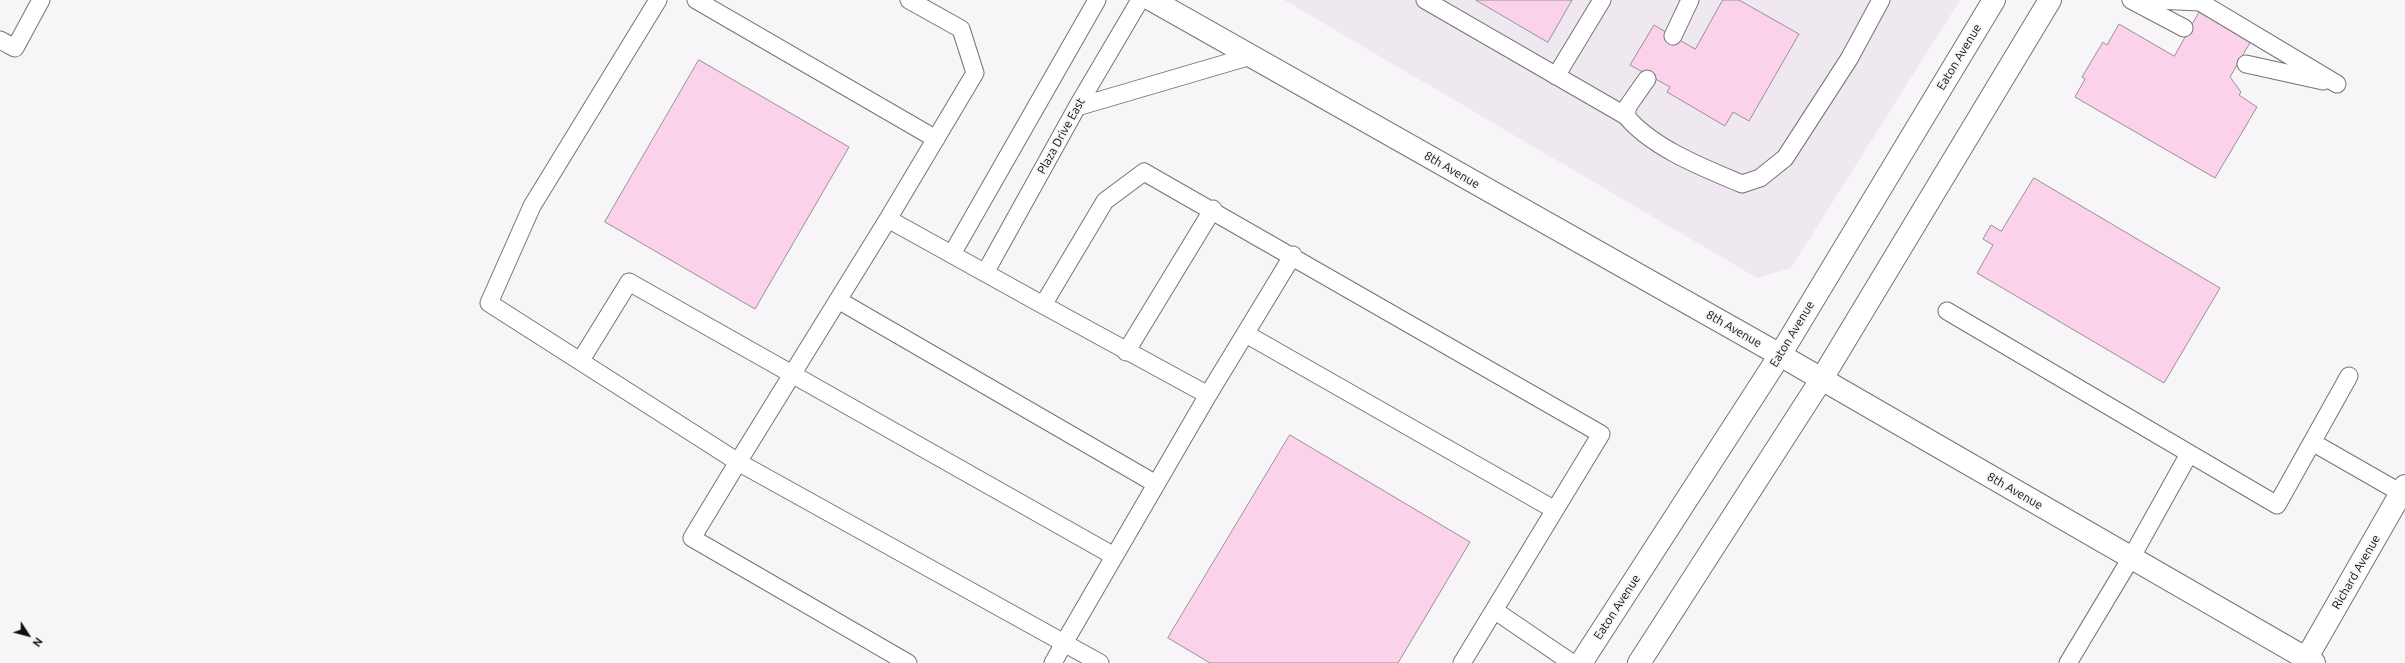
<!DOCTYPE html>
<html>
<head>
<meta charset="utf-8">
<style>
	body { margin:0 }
	#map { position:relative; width:2405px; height:663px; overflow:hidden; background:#f7f5f8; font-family:Ubuntu,sans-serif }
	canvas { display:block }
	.north { position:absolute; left:8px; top:615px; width:40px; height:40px; -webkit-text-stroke:3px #f7f5f8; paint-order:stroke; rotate:126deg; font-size:11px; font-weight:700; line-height:16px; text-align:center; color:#100f10 }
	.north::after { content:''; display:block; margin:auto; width:14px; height:18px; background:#100f10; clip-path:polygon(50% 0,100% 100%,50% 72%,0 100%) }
</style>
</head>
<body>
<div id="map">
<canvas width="2405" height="663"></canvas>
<div class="north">N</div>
</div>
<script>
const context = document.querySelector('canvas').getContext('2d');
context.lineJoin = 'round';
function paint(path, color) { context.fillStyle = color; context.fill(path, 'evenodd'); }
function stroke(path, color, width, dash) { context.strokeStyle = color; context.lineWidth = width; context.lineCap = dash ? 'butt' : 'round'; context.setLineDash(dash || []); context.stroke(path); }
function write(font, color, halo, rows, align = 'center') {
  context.font = font + ' Ubuntu,sans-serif'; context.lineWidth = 3.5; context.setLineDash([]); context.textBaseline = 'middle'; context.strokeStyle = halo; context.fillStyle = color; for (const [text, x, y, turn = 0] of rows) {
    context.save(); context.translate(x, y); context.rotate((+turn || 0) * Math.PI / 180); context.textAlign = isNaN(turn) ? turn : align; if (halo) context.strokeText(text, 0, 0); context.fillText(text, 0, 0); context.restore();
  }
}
paint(new Path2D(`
	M 1284,0 L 1960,0 L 1791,268 L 1757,278 Z`), '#f0e8f1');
const building = new Path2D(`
	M 1476,0 L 1572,0 L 1548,42 Z
	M 1723,0 L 1739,0 L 1799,34 L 1749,121 L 1733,112 L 1725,126 L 1667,92 L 1670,87 L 1630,65 L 1654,25 L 1695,49 Z
	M 2200,11 L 2251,41 L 2230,77 L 2241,92 L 2239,95 L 2257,107 L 2215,178 L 2075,97 L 2085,79 L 2082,77 L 2103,42 L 2107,45 L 2119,24 L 2174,56 Z
	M 699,60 L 849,147 L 755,309 L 605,222 Z
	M 2034,178 L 2220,288 L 2164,383 L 1977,273 L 1993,245 L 1983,239 L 1991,225 L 2001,231 Z
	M 1290,435 L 1470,542 L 1398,663 L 1210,663 L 1168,638 Z`);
paint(building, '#fbd2e9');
stroke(building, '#959293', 1);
const service = new Path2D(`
	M 658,0 L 532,206 L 489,303 L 738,462 L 888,219 L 975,73 L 961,29 L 909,0
	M 696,0 L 936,139
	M 1425,0 L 1626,116
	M 2131,0 L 2184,28
	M 2157,0 L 2200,2 L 2337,84
	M 1673,36 L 1690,0
	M 0,40 L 15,48 L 41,0
	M 2246,64 L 2323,81
	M 1556,76 L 1602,0
	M 1647,79 L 1628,106 L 1626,116 C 1652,148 1704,168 1742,184 L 1760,178 L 1785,158 L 1849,59 L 1881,0
	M 1077,107 L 1251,56
	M 888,219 L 1043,305
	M 952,254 L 1097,0
	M 985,273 L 1077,107 L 1140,0
	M 838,300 L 1156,484
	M 1947,311 L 2277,505 L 2349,376
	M 1246,334 L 1555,510
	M 1126,352 L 1213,209
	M 581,360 L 629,282 L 1114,556
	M 1208,395 L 1293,255
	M 2312,442 L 2401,493
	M 1494,610 L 1572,663
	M 908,663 L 692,538 L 738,462 L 1064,643 L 1053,663
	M 1100,663 L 1064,643 L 1208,395 L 1043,305 L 1105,201 L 1144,172 L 1601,434 L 1462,663
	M 2068,663 L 2131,558 L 2189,454`);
const minor = new Path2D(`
	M 2306,659 L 2405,486`);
const tertiary = new Path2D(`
	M 1581,663 L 1780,355 L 1994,0
	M 1639,663 L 1821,380 L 2050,0`);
const primary = new Path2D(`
	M 1152,0 L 1780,355 L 2314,663`);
stroke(service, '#757376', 19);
stroke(minor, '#757376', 24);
stroke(tertiary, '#757376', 24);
stroke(primary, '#757376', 24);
stroke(service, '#fff', 17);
stroke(minor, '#fff', 22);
stroke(tertiary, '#fff', 22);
stroke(primary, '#fff', 22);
write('12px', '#100f10', '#f7f5f8', [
	["Eaton Avenue",1959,57,-59],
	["Plaza Drive East",1061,136,-61],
	["8th Avenue",1452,170,30],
	["8th Avenue",1734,329,30],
	["Eaton Avenue",1792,334,-59],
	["8th Avenue",2015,491,30],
	["Richard Avenue",2356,572,-60],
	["Eaton Avenue",1617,607,-57]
]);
</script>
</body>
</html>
